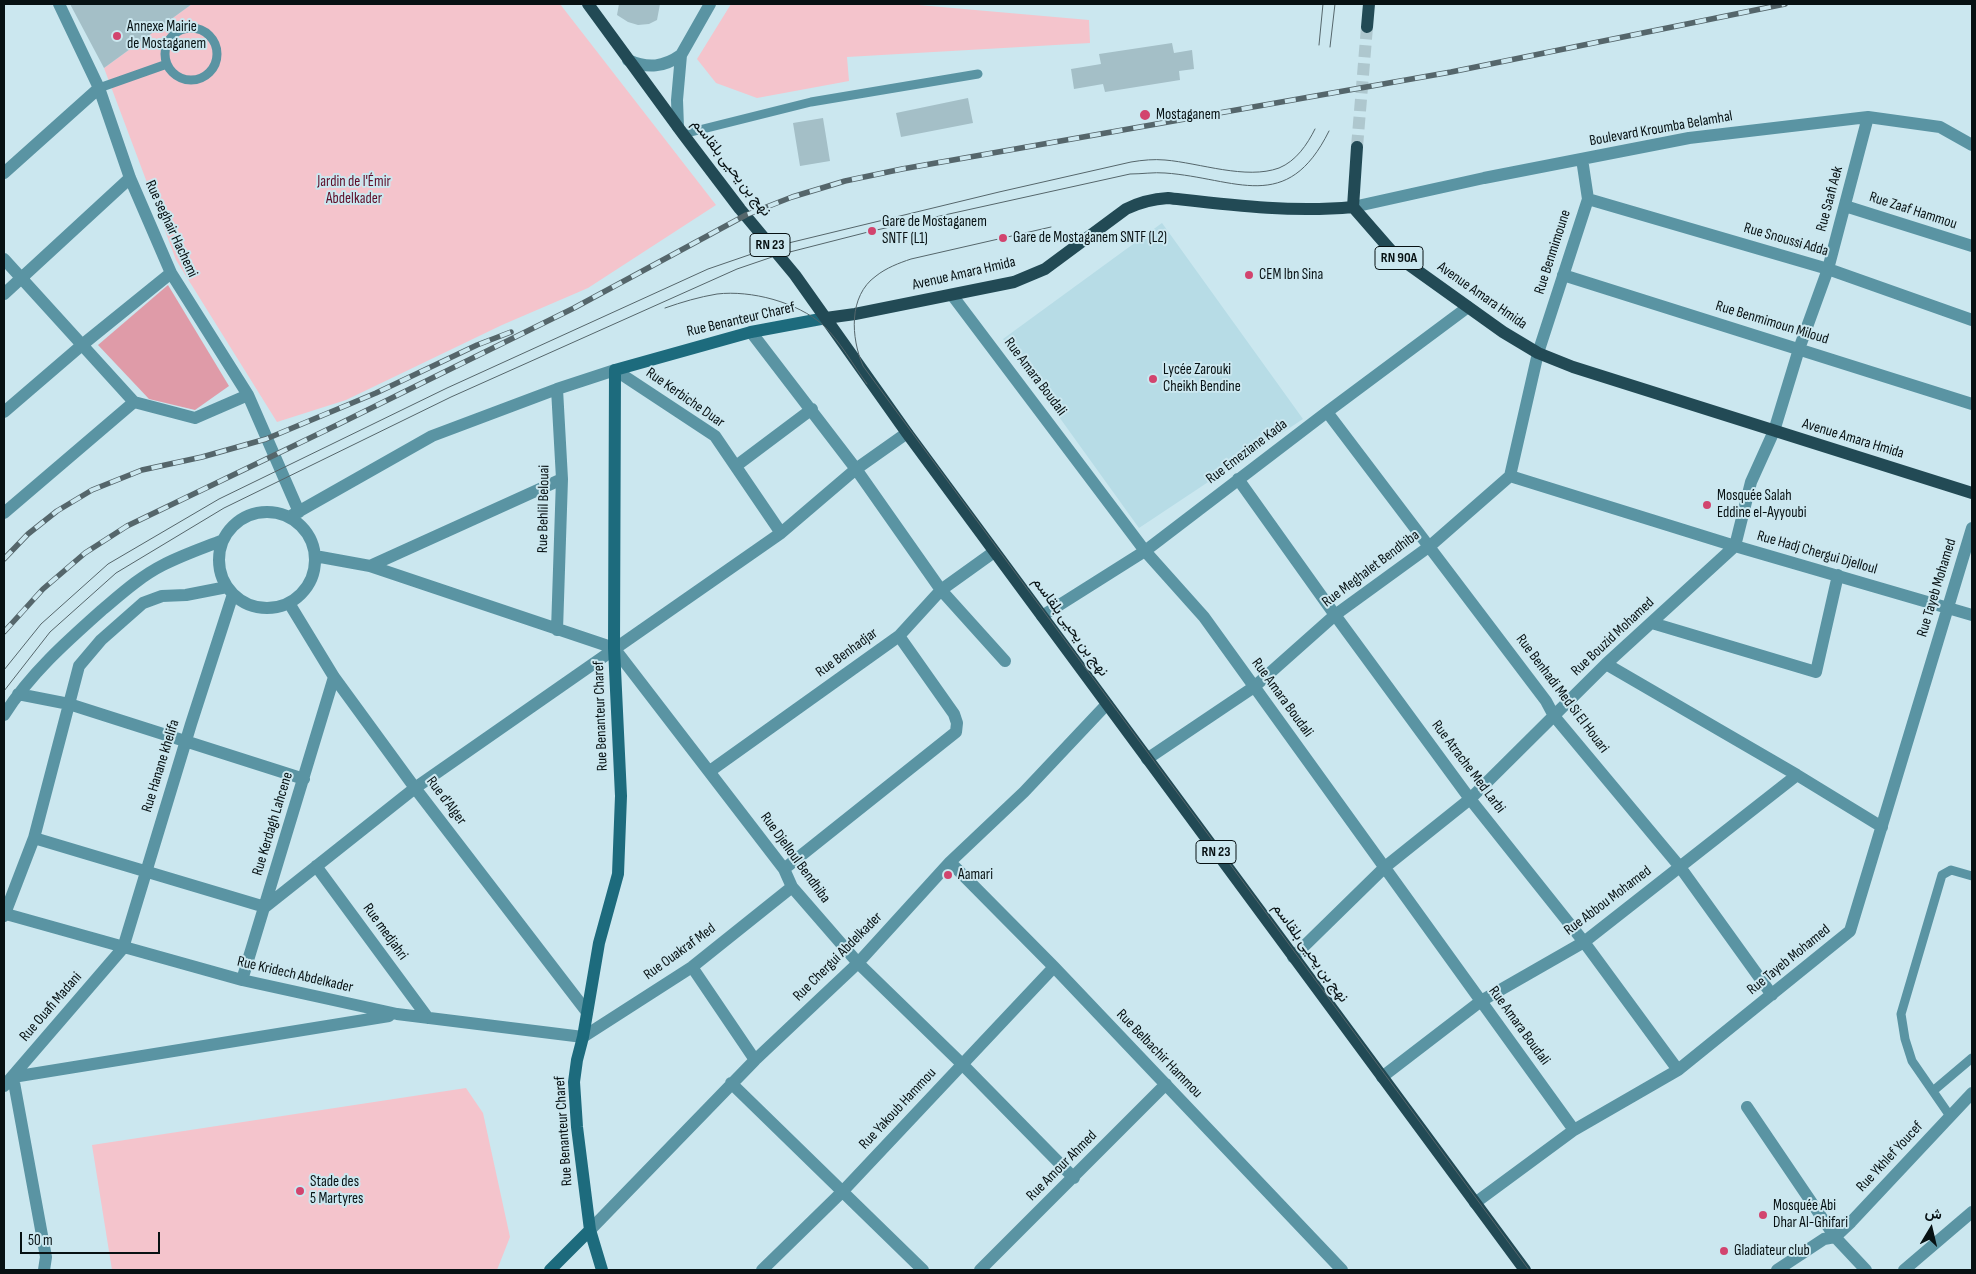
<!DOCTYPE html>
<html>
<head>
<meta charset="utf-8">
<style>
	body { margin:0 }
	#map { position:relative; width:1976px; height:1274px; overflow:hidden; background:#cbe7ef; font-family:"Sofia Sans Condensed",Vazirmatn,sans-serif }
	canvas { display:block }
	.frame { position:absolute; inset:0; border:5px solid #071113; pointer-events:none }
	.north { position:absolute; left:1906px; top:1204px; width:50px; height:50px; -webkit-text-stroke:4px #cbe7ef; paint-order:stroke; rotate:9deg; font-size:14px; font-weight:700; line-height:20px; text-align:center; color:#071113 }
	.north::after { content:''; display:block; margin:auto; width:18px; height:22px; background:#071113; clip-path:polygon(50% 0,100% 100%,50% 72%,0 100%) }
	.scale { position:absolute; left:20px; top:1232px; width:140px; height:22px; box-sizing:border-box; border:2px solid #071113; border-top:0; padding-left:6px; font-size:15px; line-height:18px; white-space:nowrap; color:#071113; -webkit-text-stroke:4px #cbe7ef; paint-order:stroke }
</style>
</head>
<body>
<div id="map">
<canvas width="1976" height="1274"></canvas>
<div class="frame"></div>
<div class="north">ش</div>
<div class="scale">50 m</div>
</div>
<script>
const context = document.querySelector('canvas').getContext('2d');
context.lineJoin = 'round';
function paint(path, color) { context.fillStyle = color; context.fill(path, 'evenodd'); }
function stroke(path, color, width, dash) { context.strokeStyle = color; context.lineWidth = width; context.lineCap = dash ? 'butt' : 'round'; context.setLineDash(dash || []); context.stroke(path); }
function write(font, color, halo, rows, align = 'center') {
  context.font = font + ' "Sofia Sans Condensed",Vazirmatn,sans-serif'; context.lineWidth = 4; context.setLineDash([]); context.textBaseline = 'middle'; context.strokeStyle = halo; context.fillStyle = color; for (const [text, x, y, turn = 0] of rows) {
    context.save(); context.translate(x, y); context.rotate((+turn || 0) * Math.PI / 180); context.textAlign = isNaN(turn) ? turn : align; if (halo) context.strokeText(text, 0, 0); context.fillText(text, 0, 0); context.restore();
  }
}
paint(new Path2D(`
	M 1162,223 L 1303,419 L 1139,528 L 1003,339 Z`), '#b7dce6');
paint(new Path2D(`
	M 192,4 L 560,4 L 716,205 L 588,288 L 502,325 L 346,400 L 277,422 L 176,260 L 104,68 Z
	M 731,4 L 907,4 L 1089,20 L 1090,43 L 847,57 L 849,81 L 757,98 L 716,83 L 697,59 Z
	M 466,1088 L 483,1113 L 510,1237 L 497,1270 L 112,1270 L 92,1145 Z`), '#f4c4cc');
paint(new Path2D(`
	M 168,285 L 229,386 L 195,410 L 149,399 L 98,345 Z`), '#df9ba8');
paint(new Path2D(`
	M 70,4 L 192,4 L 104,68 Z
	M 619,4 L 660,4 L 657,20 L 649,24 L 638,25 L 628,22 L 617,15 Z
	M 1172,43 L 1174,53 L 1192,50 L 1194,69 L 1179,71 L 1180,80 L 1105,92 L 1103,84 L 1074,89 L 1071,69 L 1101,64 L 1099,54 Z
	M 968,98 L 973,123 L 901,137 L 896,113 Z
	M 823,118 L 830,161 L 800,166 L 793,123 Z`), '#a4bfc7');
stroke(new Path2D(`
	M 1357,147 L 1367,27`), '#aec7ce', 12, [12, 6]);
stroke(new Path2D(`
	M165 54a26 26 0 1 1 52 0a26 26 0 1 1-52 0Z
	M 99,88 L 167,64
	M 683,134 L 811,102 L 978,74
	M 1933,1091 L 1972,1058
	M 1950,1116 L 1912,1061 L 1905,1039 L 1901,1014 L 1942,875 L 1951,870 L 1972,876`), '#5a94a3', 9);
stroke(new Path2D(`
	M 59,4 L 99,88 L 130,178 L 171,273 L 248,395 L 299,512
	M 628,60 C 648,69 664,67 681,55
	M 678,127 L 677,100 L 681,55 L 710,4
	M 4,173 L 99,88
	M 1588,199 L 1828,269 L 1972,320
	M 1845,206 L 1972,246
	M 1353,207 L 1484,178 L 1689,138 L 1868,117 L 1940,127 L 1972,145
	M 4,259 L 134,402 L 195,418 L 248,395
	M 1563,275 L 1972,404
	M 4,294 L 130,178
	M 952,295 L 1145,551 L 1204,617 L 1574,1130
	M 751,332 L 856,469 L 941,590 L 1005,661
	M 4,412 L 82,345 L 171,273
	M 1327,412 L 1546,701 L 1554,716 L 1680,867 L 1772,995
	M 736,466 L 812,409
	M 1510,476 L 1735,546 L 1972,615
	M 1238,479 L 1335,615 L 1470,799 L 1584,942 L 1678,1070
	M219 560a48 48 0 1 1 96 0a48 48 0 1 1-96 0Z
	M 4,513 L 134,402
	M 289,517 L 432,436 L 557,389 L 615,370 L 715,436 L 781,533
	M 315,556 L 370,566 L 614,648
	M 370,566 L 562,479
	M 289,603 L 334,677 L 415,788 L 587,1012
	M 1042,616 L 1145,551 L 1327,412 L 1468,307
	M 1652,623 L 1816,672 L 1838,575
	M 557,630 L 562,479 L 557,389
	M 614,648 L 784,869 L 792,887 L 858,963 L 962,1064 L 1074,1178
	M 1606,664 L 1797,775 L 1882,827
	M 18,694 L 69,704 L 304,779
	M 4,715 C 30,674 66,642 102,610 C 121,594 141,576 163,565 C 182,555 203,548 223,540
	M 1147,759 L 1254,687 L 1335,615 L 1430,546 L 1510,476 L 1538,353 L 1588,199 L 1582,159
	M 710,771 L 899,636 L 941,590 L 994,552
	M 34,838 L 265,907 L 415,788 L 781,533 L 856,469 L 907,433
	M 950,862 L 1054,967 L 1342,1270
	M 316,866 L 428,1018
	M 784,869 L 956,732 L 957,723 L 954,714 L 899,636
	M 6,914 L 242,980 L 397,1014 L 583,1037 L 692,967 L 792,887
	M 4,916 L 34,838 L 79,666 L 101,640 L 143,603 L 162,596 L 186,595 L 227,587
	M 1293,957 L 1385,867 L 1470,799 L 1606,664 L 1735,546 L 1751,482 L 1774,431 L 1799,349 L 1828,269 L 1868,117
	M 692,967 L 755,1060
	M 242,980 L 334,677
	M 1382,1077 L 1481,1001 L 1584,942 L 1797,775
	M 731,1083 L 923,1270
	M 4,1086 L 123,948 L 191,724 L 233,594
	M 1747,1107 L 1835,1237 L 1866,1270
	M 1475,1203 L 1574,1130 L 1678,1070 L 1850,931 L 1972,528
	M 590,1230 L 755,1060 L 858,963 L 950,862 L 1024,792 L 1107,704
	M 44,1270 L 46,1257 L 13,1077 L 389,1016
	M 762,1270 L 843,1191 L 1054,967
	M 980,1270 L 1166,1084
	M 1777,1270 L 1824,1239 L 1835,1237 L 1851,1222 L 1972,1093
	M 1904,1270 L 1972,1212`), '#5a94a3', 12);
stroke(new Path2D(`
	M 550,1270 L 590,1230
	M 602,1270 L 590,1230 L 577,1127 L 574,1082 L 577,1060 L 583,1037 L 599,943 L 618,874 L 621,796 L 614,648 L 615,370 L 751,332 L 826,318`), '#1d6b7d', 12);
stroke(new Path2D(`
	M 588,4 L 683,134 L 740,209 L 795,275 L 907,433 L 1525,1270
	M 1367,27 L 1369,4
	M 1353,207 L 1357,147
	M 826,318 L 855,314 L 1014,282 L 1045,269 L 1126,209 C 1140,202 1152,199 1168,198 C 1230,205 1291,213 1353,207 L 1394,254 L 1503,332 L 1538,353 L 1573,367 L 1972,493`), '#224a55', 12);
stroke(new Path2D(`
	M 1319,45 L 1323,4
	M 1330,47 L 1335,4
	M 1051,227 L 911,259 C 899,263 886,268 876,276 C 848,296 851,338 863,366 L 1529,1270
	M 665,308 C 682,302 699,297 717,294 C 751,290 797,302 823,325 C 840,341 853,365 867,384
	M 4,670 L 41,624 L 108,564 L 219,499 L 447,388 L 708,269 L 772,247 L 999,192 L 1131,162 C 1143,160 1154,159 1165,160 C 1200,163 1246,180 1279,168 C 1296,161 1307,145 1315,129
	M 4,691 L 50,632 L 116,573 L 224,508 L 451,397 L 737,269 L 778,255 L 872,231 L 1130,174 C 1142,174 1154,172 1165,173 C 1236,178 1287,216 1329,131`), '#55666b', 1);
const rail = new Path2D(`
	M 4,559 L 28,534 L 57,511 L 92,490 L 142,470 L 202,457 L 266,439 L 376,393 L 477,345 L 511,332
	M 4,632 L 43,589 L 85,553 L 127,526 L 339,424 L 574,308 L 746,215 L 792,197 L 845,181 L 902,169 L 1451,72 L 1785,4`);
stroke(rail, '#55666b', 5.5);
stroke(rail, '#cbe7ef', 4, [11]);
for (const [x, y, r, color] of [
	[117,36,5,"#d2446e"],
	[1145,115,6,"#d2446e"],
	[872,231,5,"#d2446e"],
	[1003,238,5,"#d2446e"],
	[1249,275,5,"#d2446e"],
	[1153,379,5,"#d2446e"],
	[1707,505,5,"#d2446e"],
	[948,875,5,"#d2446e"],
	[300,1191,5,"#d2446e"],
	[1763,1215,5,"#d2446e"],
	[1724,1251,5,"#d2446e"]
]) { const dot = new Path2D(); dot.arc(x, y, r, 0, 2 * Math.PI); context.fillStyle = color; context.fill(dot); stroke(dot, '#cbe7ef', 2); }
for (const [x, y, w] of [
	[770,245,40],
	[1399,258,48],
	[1216,852,40]
]) { const box = new Path2D(); box.roundRect(x - w / 2, y - 11.5, w, 23, 4); context.fillStyle = '#cbe7ef'; context.fill(box); stroke(box, '#071113', 1); }
write('bold 14px', '#071113', null, [
	["RN 23",770,245],
	["RN 90A",1399,258],
	["RN 23",1216,852]
]);
write('15px', '#071113', '#cbe7ef', [
	["Annexe Mairie",127,27],
	["de Mostaganem",127,44],
	["Mostaganem",1156,115],
	["Gare de Mostaganem",882,222],
	["SNTF (L1)",882,239],
	["Gare de Mostaganem SNTF (L2)",1013,238],
	["CEM Ibn Sina",1259,275],
	["Lycée Zarouki",1163,370],
	["Cheikh Bendine",1163,387],
	["Mosquée Salah",1717,496],
	["Eddine el-Ayyoubi",1717,513],
	["Aamari",958,875],
	["Stade des",310,1182],
	["5 Martyres",310,1199],
	["Mosquée Abi",1773,1206],
	["Dhar Al-Ghifari",1773,1223],
	["Gladiateur club",1734,1251]
], 'left');
write('15px', '#071113', '#cbe7ef', [
	["Boulevard Kroumba Belamhal",1661,129,-10],
	["نهج بن يحيى بلقاسم",731,168,52],
	["Rue Saafi Aek",1830,199,-75],
	["Rue Zaaf Hammou",1913,211,18],
	["Rue seghair Hachemi",171,229,65],
	["Rue Snoussi Adda",1786,240,16],
	["Rue Benmimoune",1553,252,-72],
	["Avenue Amara Hmida",964,274,-13],
	["Avenue Amara Hmida",1482,296,35],
	["Rue Benanteur Charef",741,320,-13],
	["Rue Benmimoun Miloud",1772,323,17],
	["Rue Amara Boudali",1035,377,53],
	["Rue Kerbiche Duar",685,398,35],
	["Avenue Amara Hmida",1853,439,17],
	["Rue Emeziane Kada",1247,452,-37],
	["Rue Behlil Belouai",544,509,-89],
	["Rue Hadj Chergui Djelloul",1817,553,16],
	["Rue Meghalet Bendhiba",1371,569,-37],
	["Rue Tayeb Mohamed",1937,588,-73],
	["نهج بن يحيى بلقاسم",1070,627,54],
	["Rue Bouzid Mohamed",1613,637,-43],
	["Rue Benhadjar",847,653,-36],
	["Rue Benhadi Med Si El Houari",1562,694,53],
	["Rue Amara Boudali",1282,698,54],
	["Rue Benanteur Charef",601,716,-92],
	["Rue Hanane khelifa",161,766,-73],
	["Rue Atrache Med Larbi",1468,767,53],
	["Rue d'Alger",446,801,53],
	["Rue Kerdagh Lahcene",273,824,-73],
	["Rue Djelloul Bendhiba",795,858,54],
	["Rue Abbou Mohamed",1608,901,-37],
	["Rue medjahri",385,932,54],
	["Rue Ouakraf Med",680,952,-36],
	["نهج بن يحيى بلقاسم",1310,953,54],
	["Rue Chergui Abdelkader",838,957,-45],
	["Rue Tayeb Mohamed",1789,960,-39],
	["Rue Kridech Abdelkader",295,975,13],
	["Rue Ouafi Madani",51,1007,-49],
	["Rue Amara Boudali",1519,1026,54],
	["Rue Belbachir Hammou",1159,1054,46],
	["Rue Yakoub Hammou",898,1109,-47],
	["Rue Benanteur Charef",564,1131,-94],
	["Rue Ykhlef Youcef",1890,1157,-47],
	["Rue Amour Ahmed",1062,1166,-45]
]);
write('15px', '#5e0e29', '#cbe7ef', [
	["Jardin de l'Émir",354,182],
	["Abdelkader",354,199]
]);
</script>
</body>
</html>
